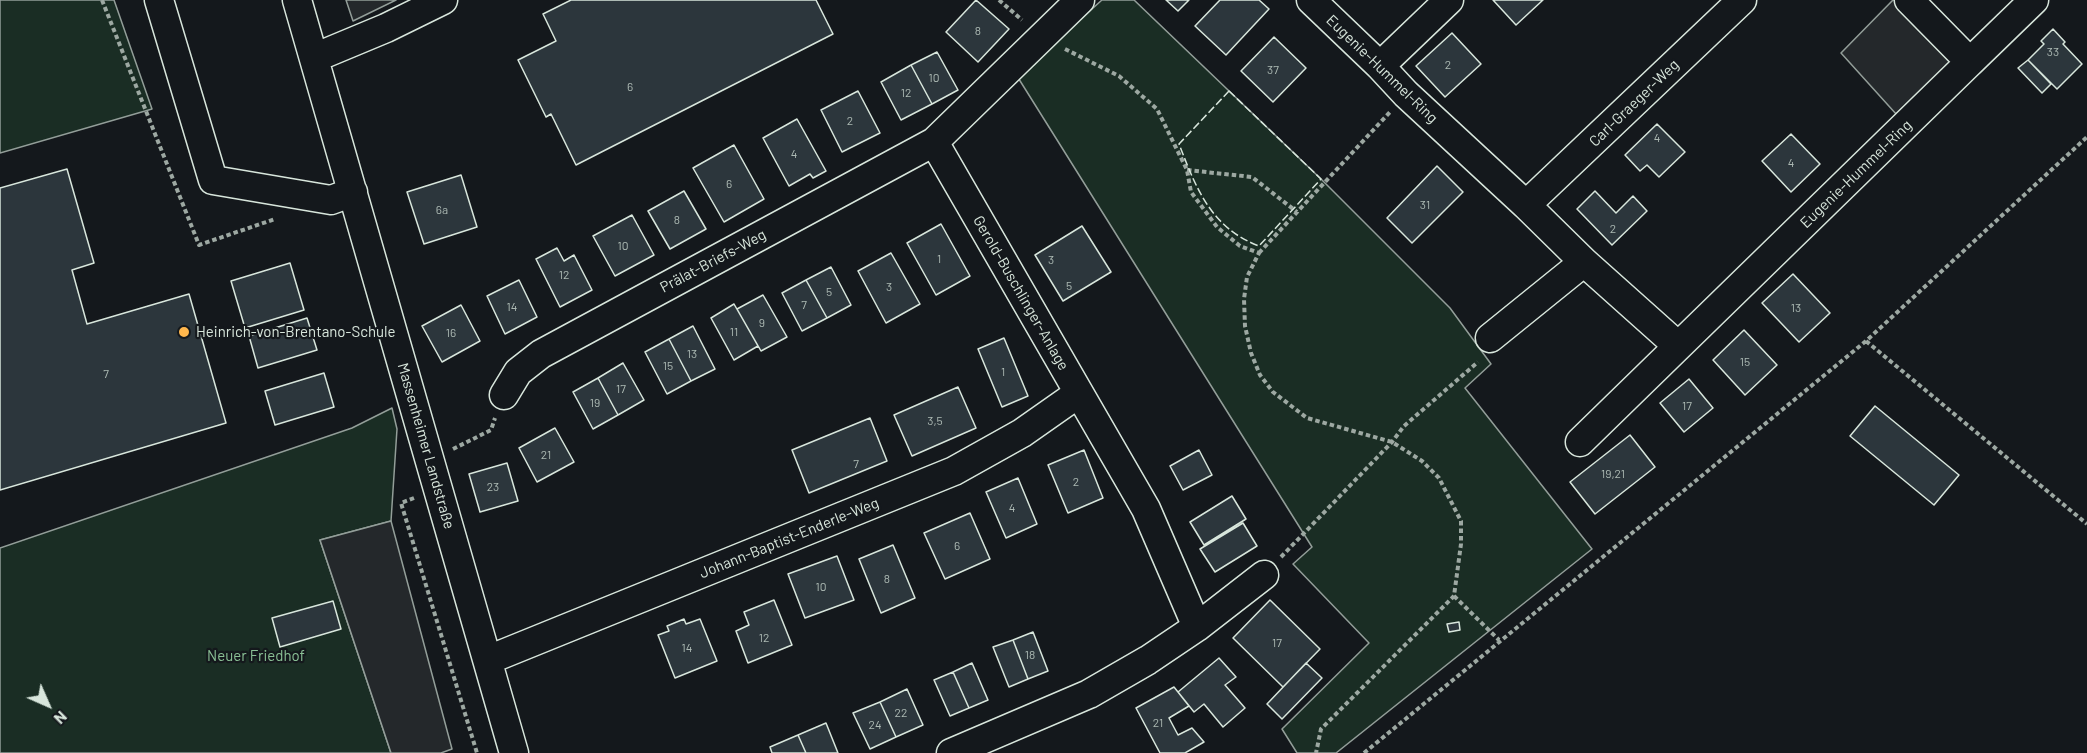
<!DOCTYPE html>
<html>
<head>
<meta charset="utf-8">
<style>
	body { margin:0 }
	#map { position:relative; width:2087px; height:753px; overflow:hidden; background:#14181c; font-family:Barlow,sans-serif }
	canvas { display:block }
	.north { position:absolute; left:18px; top:675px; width:60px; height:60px; -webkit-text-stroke:4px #14181c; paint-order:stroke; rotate:135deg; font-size:16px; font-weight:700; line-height:24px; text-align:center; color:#d8e6dc }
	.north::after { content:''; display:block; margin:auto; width:21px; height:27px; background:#d8e6dc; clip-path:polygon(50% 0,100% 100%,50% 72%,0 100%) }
</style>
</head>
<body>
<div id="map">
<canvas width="2087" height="753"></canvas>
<div class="north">N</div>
</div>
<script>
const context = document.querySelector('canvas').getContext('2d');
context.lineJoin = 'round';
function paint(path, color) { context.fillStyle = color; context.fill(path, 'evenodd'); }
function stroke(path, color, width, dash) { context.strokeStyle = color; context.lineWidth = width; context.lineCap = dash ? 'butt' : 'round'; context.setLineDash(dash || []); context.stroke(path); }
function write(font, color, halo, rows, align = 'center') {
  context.font = font + ' Barlow,sans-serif'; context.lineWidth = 4.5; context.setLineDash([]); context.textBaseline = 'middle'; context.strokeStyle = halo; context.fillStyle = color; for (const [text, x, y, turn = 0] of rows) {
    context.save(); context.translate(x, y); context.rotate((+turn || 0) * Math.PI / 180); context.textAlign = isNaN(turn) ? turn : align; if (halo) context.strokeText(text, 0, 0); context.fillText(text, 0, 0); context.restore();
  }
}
const green = new Path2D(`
	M 0,0 L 114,0 L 152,109 L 0,153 Z
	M 1102,0 L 1134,0 L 1321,179 L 1450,308 L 1491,364 L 1465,388 L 1592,549 L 1336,753 L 1297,753 L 1282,729 L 1369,643 L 1293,564 L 1312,547 L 1017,76 Z
	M 392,408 L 397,429 L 391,521 L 320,540 L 391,753 L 0,753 L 0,548 L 352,428 Z`);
paint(green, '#1a2d24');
stroke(green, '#939e99', 1.5);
const parking = new Path2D(`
	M 346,0 L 396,0 L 353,21 Z
	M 1893,0 L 1909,0 L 1970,62 L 1906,125 L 1841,53 Z
	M 391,521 L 452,749 L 441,753 L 391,753 L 320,540 Z`);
paint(parking, '#24282b');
stroke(parking, '#939e99', 1.5);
const building = new Path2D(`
	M 571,0 L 816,0 L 833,34 L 576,165 L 551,114 L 546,117 L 518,60 L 556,41 L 543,14 Z
	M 976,0 L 1009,29 L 978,62 L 946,32 Z
	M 1166,0 L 1189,0 L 1178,11 Z
	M 1220,0 L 1259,0 L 1269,9 L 1226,55 L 1195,26 Z
	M 1493,0 L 1543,0 L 1516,25 Z
	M 2053,29 L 2065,42 L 2063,44 L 2082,64 L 2057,89 L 2028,60 L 2044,44 L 2041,41 Z
	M 1452,33 L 1481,64 L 1445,97 L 1416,66 Z
	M 1274,37 L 1306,68 L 1273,102 L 1241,71 Z
	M 937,52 L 958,90 L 932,104 L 911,65 Z
	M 2028,60 L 2051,84 L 2042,93 L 2018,68 Z
	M 911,65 L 932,104 L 901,120 L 881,82 Z
	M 858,91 L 880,133 L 842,152 L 821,110 Z
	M 797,119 L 826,171 L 813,178 L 810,174 L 789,186 L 763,138 Z
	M 1657,124 L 1685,152 L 1659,177 L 1647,165 L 1640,171 L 1625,155 Z
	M 1791,134 L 1820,164 L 1791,192 L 1762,161 Z
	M 734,145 L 764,199 L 724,222 L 693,168 Z
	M 1437,166 L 1463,192 L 1412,243 L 1387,218 Z
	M 67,169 L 94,263 L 72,270 L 87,324 L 189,294 L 226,423 L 0,490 L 0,188 Z
	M 461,175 L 477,227 L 424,244 L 407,192 Z
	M 684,191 L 706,229 L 670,249 L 648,211 Z
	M 1595,191 L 1616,213 L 1633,196 L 1647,211 L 1612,245 L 1577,209 Z
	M 632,215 L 654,255 L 615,276 L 593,236 Z
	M 941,224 L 970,276 L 936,295 L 907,243 Z
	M 1082,226 L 1111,272 L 1063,301 L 1035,255 Z
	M 557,248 L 564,261 L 574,255 L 592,290 L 560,307 L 536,259 Z
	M 891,253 L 920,304 L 886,323 L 858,271 Z
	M 290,263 L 304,310 L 245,328 L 231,281 Z
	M 831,267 L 851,305 L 827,318 L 806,280 Z
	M 1793,274 L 1830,313 L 1799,342 L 1762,303 Z
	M 519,280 L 537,317 L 505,334 L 487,296 Z
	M 806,280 L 827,318 L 802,331 L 782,293 Z
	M 763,295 L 787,337 L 761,351 L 737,309 Z
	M 734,304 L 758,346 L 734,360 L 711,318 Z
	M 461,305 L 480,341 L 442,362 L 422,326 Z
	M 307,318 L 317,350 L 258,368 L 249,336 Z
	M 693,326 L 715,369 L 691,381 L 669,339 Z
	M 1744,330 L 1777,365 L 1745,395 L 1713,360 Z
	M 1004,338 L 1028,396 L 1002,407 L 978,349 Z
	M 669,339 L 691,381 L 667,394 L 645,352 Z
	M 623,363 L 644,400 L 618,415 L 598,378 Z
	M 324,373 L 334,407 L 275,425 L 265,391 Z
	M 598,378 L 618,415 L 593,429 L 573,392 Z
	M 1689,379 L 1713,408 L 1684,432 L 1660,403 Z
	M 958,387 L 976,428 L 912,456 L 894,415 Z
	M 1875,406 L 1959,475 L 1934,505 L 1850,436 Z
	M 870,418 L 887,461 L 809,493 L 792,450 Z
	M 555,428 L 574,462 L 537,482 L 519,448 Z
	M 1630,435 L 1655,467 L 1595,514 L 1570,482 Z
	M 1084,450 L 1103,498 L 1068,513 L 1048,465 Z
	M 1199,450 L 1212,475 L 1183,490 L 1170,466 Z
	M 507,463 L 518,501 L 480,512 L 469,474 Z
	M 1018,478 L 1037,524 L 1006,538 L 986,492 Z
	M 1232,496 L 1246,519 L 1204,545 L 1190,522 Z
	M 970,513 L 990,559 L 945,579 L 924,533 Z
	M 1243,523 L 1257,546 L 1215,572 L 1200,549 Z
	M 893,545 L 915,598 L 881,613 L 859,559 Z
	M 837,556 L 854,600 L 805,618 L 788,574 Z
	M 774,600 L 792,645 L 748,663 L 736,631 L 749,625 L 744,612 Z
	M 1270,600 L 1320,649 L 1283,687 L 1233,638 Z
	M 333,601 L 341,629 L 280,647 L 272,618 Z
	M 684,619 L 686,624 L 700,619 L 717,661 L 675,678 L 658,635 L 669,631 L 667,626 Z
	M 1459,622 L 1460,630 L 1449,632 L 1447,624 Z
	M 1033,632 L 1048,671 L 1028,679 L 1013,640 Z
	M 1013,640 L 1028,679 L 1009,687 L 993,647 Z
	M 1219,658 L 1236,677 L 1225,685 L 1245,708 L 1223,727 L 1204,704 L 1194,712 L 1178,692 Z
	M 972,663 L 988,700 L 969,708 L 953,672 Z
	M 1306,663 L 1322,678 L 1282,719 L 1267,704 Z
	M 953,672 L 969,708 L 950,716 L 934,680 Z
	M 1174,687 L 1189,706 L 1169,718 L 1178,735 L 1192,728 L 1204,742 L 1185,753 L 1160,753 L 1136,708 Z
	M 907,689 L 923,725 L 896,737 L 880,702 Z
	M 880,702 L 896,737 L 870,749 L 853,713 Z
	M 826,723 L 838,753 L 806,753 L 798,735 Z
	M 798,735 L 806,753 L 772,753 L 770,747 Z`);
paint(building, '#2c363c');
stroke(building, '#d8e6dc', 1.5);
const minor = new Path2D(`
	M 159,0 L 213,180 L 331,200 L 353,192
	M 297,0 L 514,753
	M 1311,0 L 1380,66 L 1406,94 L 1526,205 L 1584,262 L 1678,346
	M 314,58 L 386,28 L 443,0
	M 1970,62 L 2034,0
	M 1380,66 L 1449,0
	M 934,142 L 1146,509 L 1197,627
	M 1526,205 L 1742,0
	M 1490,338 L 1584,262
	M 504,395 L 518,372 L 541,354 L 934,142 L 1080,0
	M 1580,442 L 1970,62 L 1909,0
	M 488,660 L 954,471 L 1022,433 L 1079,393
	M 951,753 L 1089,694 L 1148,660 L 1197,627 L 1264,575`);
stroke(minor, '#d8e6dc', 31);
stroke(new Path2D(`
	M 102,0 L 199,245 L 275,219
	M 999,0 L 1022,20
	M 1065,49 L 1119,76 L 1157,109 L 1187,170 L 1191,192 L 1217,227 L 1240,246 L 1259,253 L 1247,277 L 1244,299 L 1245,326 L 1251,353 L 1260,375 L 1273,392 L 1307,418 L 1392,442 L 1422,461 L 1439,478 L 1461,521 L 1461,544 L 1454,596 L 1321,729 L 1316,753
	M 1187,170 L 1252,177 L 1297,212
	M 1259,253 L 1390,112
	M 1866,341 L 2087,524
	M 453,449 L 491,430 L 495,418
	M 414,498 L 401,503 L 477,753
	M 1281,557 L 1392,442 L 1404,426 L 1478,362
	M 1454,596 L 1499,640
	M 1364,753 L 1866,341 L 2087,137`), '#9da8a2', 4, [4.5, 3]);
stroke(minor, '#14181c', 28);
stroke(new Path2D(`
	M 1229,91 L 1321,179 L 1259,246 C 1211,228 1196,188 1179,144 Z`), '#d8e6dc', 1.5, [8, 3]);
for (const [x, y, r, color] of [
	[184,332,6,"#ffb74d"]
]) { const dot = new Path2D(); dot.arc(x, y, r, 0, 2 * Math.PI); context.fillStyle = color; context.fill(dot); stroke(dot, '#14181c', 2); }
write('12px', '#adbab4', null, [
	["8",978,31],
	["33",2053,52],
	["2",1448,65],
	["37",1273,70],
	["10",934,78],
	["6",630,87],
	["12",906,93],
	["2",850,121],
	["4",1657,138],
	["4",794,154],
	["4",1791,163],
	["6",729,184],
	["31",1425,205],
	["6a",442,210],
	["8",677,220],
	["2",1613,229],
	["10",623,246],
	["1",939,259],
	["3",1051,260],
	["12",564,275],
	["5",1069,286],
	["3",889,287],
	["5",829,292],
	["7",804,305],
	["14",512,307],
	["13",1796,308],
	["9",762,323],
	["11",734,332],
	["16",451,333],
	["13",692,354],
	["15",1745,362],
	["15",668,366],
	["1",1003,372],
	["7",106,374],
	["17",621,389],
	["19",595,403],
	["17",1687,406],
	["3,5",935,421],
	["21",546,455],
	["7",856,464],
	["19,21",1613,474],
	["2",1076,482],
	["23",493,487],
	["4",1012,508],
	["6",957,546],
	["8",887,579],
	["10",821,587],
	["12",764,638],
	["17",1277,643],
	["14",687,648],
	["18",1030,655],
	["22",901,713],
	["21",1158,723],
	["24",875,725]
]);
write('15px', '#d8e6dc', '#14181c', [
	["Eugenie-Hummel-Ring",1382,69,44],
	["Carl-Graeger-Weg",1634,103,-44],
	["Eugenie-Hummel-Ring",1856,174,-44],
	["Prälat-Briefs-Weg",713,261,-28],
	["Gerold-Buschlinger-Anlage",1021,293,60],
	["Massenheimer Landstraße",426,446,74],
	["Johann-Baptist-Enderle-Weg",789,538,-22]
]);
write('15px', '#d8e6dc', '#14181c', [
	["Heinrich-von-Brentano-Schule",196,332]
], 'left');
write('15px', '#8ac095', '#14181c', [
	["Neuer Friedhof",256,656]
]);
</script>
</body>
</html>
